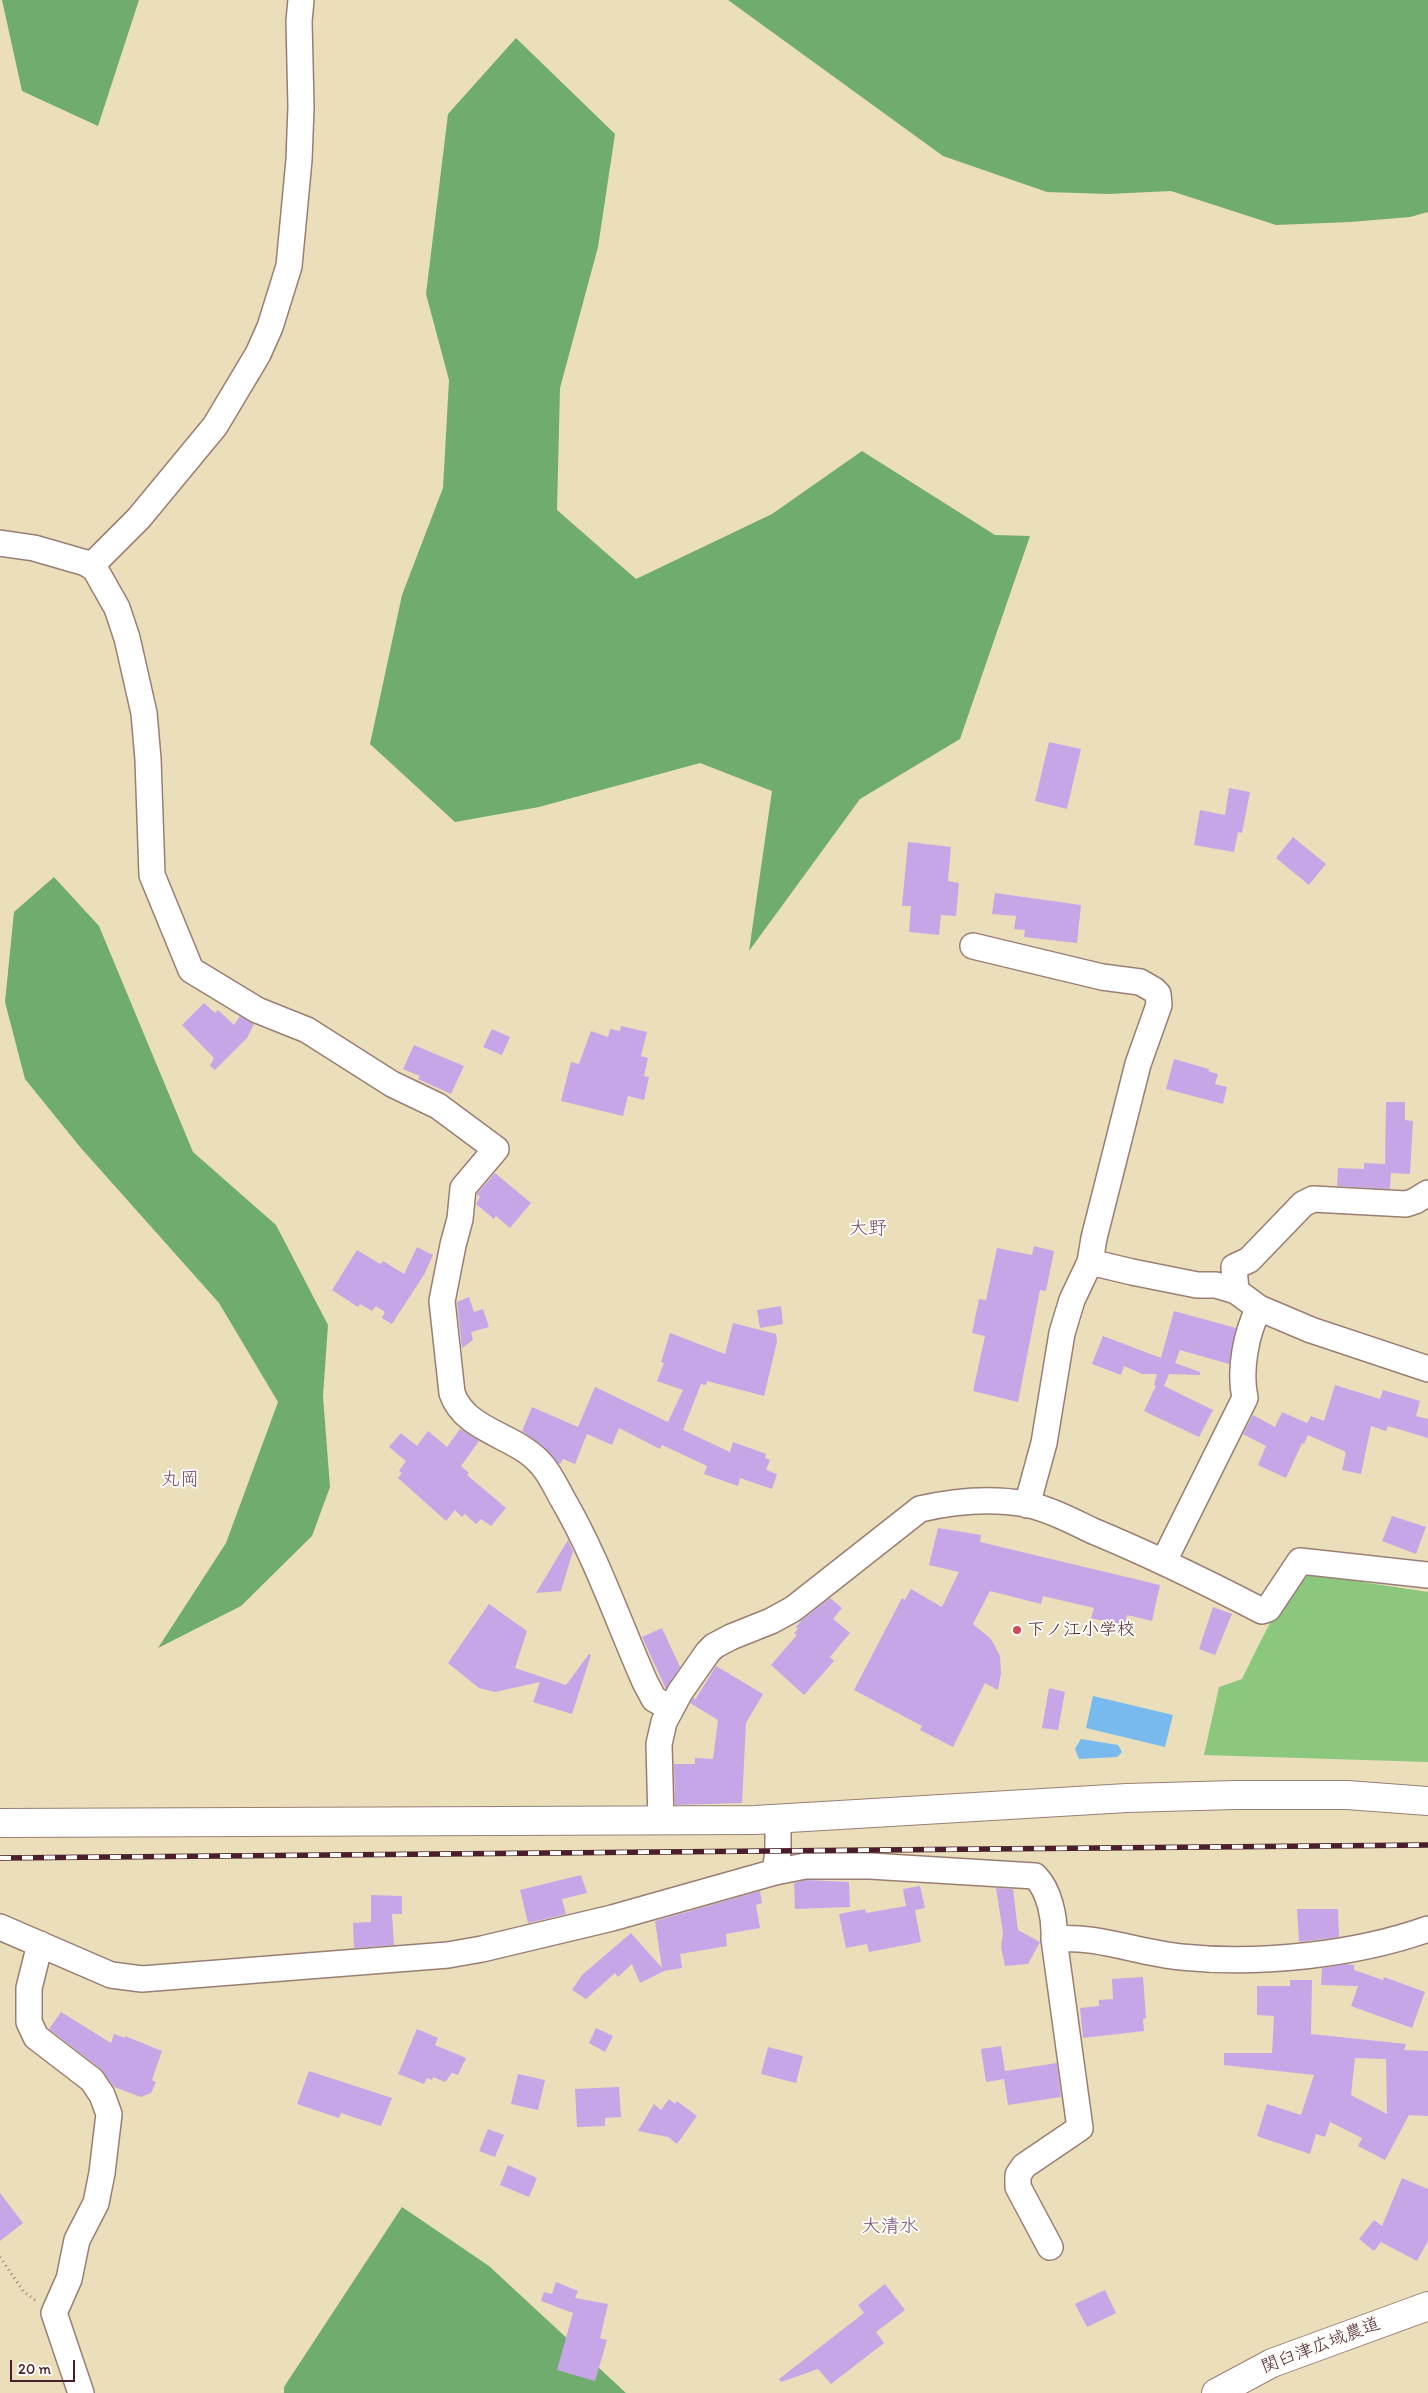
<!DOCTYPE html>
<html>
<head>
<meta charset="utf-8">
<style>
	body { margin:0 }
	#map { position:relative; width:1428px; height:2393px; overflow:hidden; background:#ebdebb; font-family:Itim,sans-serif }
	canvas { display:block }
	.scale { position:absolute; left:10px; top:2360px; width:65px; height:22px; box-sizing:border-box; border:2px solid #4a1f2b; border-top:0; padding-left:6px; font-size:15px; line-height:18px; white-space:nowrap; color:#4a1f2b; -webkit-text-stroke:4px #fdfcf7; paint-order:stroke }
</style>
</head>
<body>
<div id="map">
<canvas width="1428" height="2393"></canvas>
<div class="scale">20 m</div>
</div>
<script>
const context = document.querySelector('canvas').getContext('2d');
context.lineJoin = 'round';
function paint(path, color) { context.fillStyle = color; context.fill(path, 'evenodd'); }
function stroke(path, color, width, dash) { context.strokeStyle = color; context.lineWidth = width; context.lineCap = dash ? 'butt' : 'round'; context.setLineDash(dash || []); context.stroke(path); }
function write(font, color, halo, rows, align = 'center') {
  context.font = font + ' Itim,"Klee One",sans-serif'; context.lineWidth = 4; context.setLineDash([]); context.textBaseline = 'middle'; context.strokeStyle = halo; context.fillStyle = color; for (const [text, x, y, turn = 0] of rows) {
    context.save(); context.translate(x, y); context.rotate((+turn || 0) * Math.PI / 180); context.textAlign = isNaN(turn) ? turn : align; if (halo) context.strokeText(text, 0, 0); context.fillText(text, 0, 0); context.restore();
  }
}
paint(new Path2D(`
	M 1309,1574 L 1428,1592 L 1428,1762 L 1204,1755 L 1219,1687 L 1242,1679 C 1258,1648 1280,1594 1309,1574 Z`), '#8bc87e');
paint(new Path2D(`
	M 2,0 L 139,0 L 98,126 L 22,91 Z
	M 728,0 L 1428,0 L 1428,212 L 1410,217 L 1350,222 L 1276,225 L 1171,191 L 1108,194 L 1047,192 L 943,156 Z
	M 516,38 L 615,134 L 598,247 L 560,388 L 557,510 L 636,579 L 772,514 L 862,451 L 995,535 L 1030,536 L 960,739 L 860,799 L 749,951 L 772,791 L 700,763 L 539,807 L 455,822 L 370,744 L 402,595 L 443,488 L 449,380 L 426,294 L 448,114 Z
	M 54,877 L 99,926 L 193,1152 L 276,1225 L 328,1325 L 323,1396 L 330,1487 L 312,1536 L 241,1606 L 158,1648 L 226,1543 L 278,1402 L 219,1303 L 80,1147 L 25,1079 L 5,1002 L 14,912 Z
	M 402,2207 L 489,2266 L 626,2393 L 284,2393 L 284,2387 Z`), '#70ac6d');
paint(new Path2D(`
	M 1093,1696 L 1173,1715 L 1165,1747 L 1086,1728 Z
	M 1081,1739 L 1118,1745 L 1122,1752 L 1117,1757 L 1079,1759 L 1075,1749 Z`), '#78baed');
paint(new Path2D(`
	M 1049,742 L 1081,749 L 1067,809 L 1035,801 Z
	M 1229,788 L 1250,792 L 1242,833 L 1238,832 L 1234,852 L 1194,845 L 1200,810 L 1225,815 Z
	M 1293,837 L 1326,864 L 1309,885 L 1276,858 Z
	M 908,842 L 951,847 L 948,881 L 959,883 L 956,916 L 941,915 L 939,935 L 909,932 L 911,906 L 902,906 Z
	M 995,893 L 1081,905 L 1077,943 L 1024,937 L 1025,930 L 1014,929 L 1016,916 L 992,914 Z
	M 204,1003 L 215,1013 L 218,1010 L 234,1025 L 240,1016 L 254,1024 L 247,1038 L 215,1070 L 210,1066 L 214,1058 L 182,1025 Z
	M 621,1026 L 647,1032 L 641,1056 L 648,1058 L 644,1076 L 649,1077 L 644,1100 L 628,1096 L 623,1116 L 561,1101 L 571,1062 L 579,1064 L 591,1031 L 608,1037 L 610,1029 L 620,1031 Z
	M 492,1029 L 510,1037 L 502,1055 L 483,1047 Z
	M 414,1045 L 464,1066 L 451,1094 L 418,1079 L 420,1076 L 403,1069 Z
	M 1174,1059 L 1209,1069 L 1208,1071 L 1218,1074 L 1215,1084 L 1227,1087 L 1223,1104 L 1166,1089 Z
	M 1386,1102 L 1405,1102 L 1405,1120 L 1413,1121 L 1410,1174 L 1391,1173 L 1390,1189 L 1337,1186 L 1338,1168 L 1364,1169 L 1364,1163 L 1385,1164 Z
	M 495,1173 L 531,1203 L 510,1228 L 496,1216 L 494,1219 L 476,1204 L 480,1197 L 477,1194 Z
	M 1034,1246 L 1054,1251 L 1046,1291 L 1040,1290 L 1018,1402 L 973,1391 L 985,1336 L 972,1333 L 979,1299 L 986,1300 L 997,1248 L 1032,1255 Z
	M 417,1247 L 433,1255 L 425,1273 L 392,1324 L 382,1318 L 385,1312 L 376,1306 L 372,1311 L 360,1304 L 358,1307 L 332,1290 L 357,1250 L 380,1264 L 383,1261 L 404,1274 Z
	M 469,1297 L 474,1312 L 483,1309 L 489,1327 L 471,1332 L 473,1340 L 462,1348 L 457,1302 Z
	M 781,1306 L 783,1324 L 760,1328 L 757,1310 Z
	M 1174,1311 L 1236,1328 L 1229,1364 L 1180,1350 L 1175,1363 L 1200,1372 L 1200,1375 L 1169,1374 L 1164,1386 L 1213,1410 L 1199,1437 L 1144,1411 L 1156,1386 L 1154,1385 L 1157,1374 L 1142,1374 L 1124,1366 L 1121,1375 L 1092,1364 L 1103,1336 L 1161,1358 Z
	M 733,1323 L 776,1334 L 777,1342 L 764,1396 L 707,1381 L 706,1385 L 701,1384 L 683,1430 L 730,1452 L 733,1442 L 766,1454 L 765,1458 L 770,1460 L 766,1470 L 777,1474 L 772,1489 L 740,1478 L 738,1486 L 704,1474 L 707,1466 L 662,1445 L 660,1449 L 619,1428 L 612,1445 L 587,1434 L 575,1464 L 563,1459 L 560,1464 L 558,1463 L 542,1445 L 522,1431 L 532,1407 L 578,1427 L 595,1387 L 668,1422 L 683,1390 L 657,1381 L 664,1363 L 661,1362 L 670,1333 L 725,1354 Z
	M 1335,1385 L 1380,1399 L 1383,1390 L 1420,1401 L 1416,1416 L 1428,1419 L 1428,1438 L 1388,1426 L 1386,1431 L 1371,1426 L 1361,1474 L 1342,1470 L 1346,1452 L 1308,1435 L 1304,1444 L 1302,1443 L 1286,1478 L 1258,1465 L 1266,1446 L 1243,1434 L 1253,1415 L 1275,1427 L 1282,1412 L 1307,1423 L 1311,1416 L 1324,1421 Z
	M 460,1429 L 479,1441 L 461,1466 L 469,1473 L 467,1475 L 506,1508 L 491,1526 L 481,1519 L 476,1524 L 465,1514 L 462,1517 L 455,1510 L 446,1521 L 398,1478 L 402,1473 L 399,1471 L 406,1461 L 389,1447 L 401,1433 L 417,1446 L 428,1431 L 447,1447 Z
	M 1392,1516 L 1426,1527 L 1416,1554 L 1382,1541 Z
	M 938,1528 L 981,1535 L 980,1542 L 1160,1585 L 1152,1621 L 1127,1615 L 1125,1626 L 1091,1618 L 1094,1608 L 1043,1596 L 1041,1604 L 990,1591 L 973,1624 L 991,1639 L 1000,1656 L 1001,1674 L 998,1690 L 985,1683 L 953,1747 L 920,1730 L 922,1726 L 854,1690 L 902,1598 L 905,1600 L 911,1589 L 942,1607 L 959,1572 L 929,1565 Z
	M 568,1540 L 573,1551 L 561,1591 L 536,1593 Z
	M 830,1598 L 842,1608 L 833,1619 L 850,1633 L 830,1657 L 834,1661 L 804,1695 L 771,1665 L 797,1635 L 794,1633 L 798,1629 L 796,1627 L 801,1621 Z
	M 489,1604 L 527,1631 L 515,1668 L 566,1685 L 589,1654 L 591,1655 L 572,1714 L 533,1702 L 540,1682 L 495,1692 L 479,1688 L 448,1663 Z
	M 1213,1607 L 1232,1614 L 1215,1655 L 1199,1649 Z
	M 662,1628 L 680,1667 L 666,1689 L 642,1637 Z
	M 716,1666 L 763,1694 L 746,1723 L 742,1803 L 675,1805 L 674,1764 L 695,1764 L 695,1758 L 713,1759 L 718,1720 L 690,1703 L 694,1697 L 695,1700 Z
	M 1049,1688 L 1065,1692 L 1058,1730 L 1042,1728 Z
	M 581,1875 L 587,1893 L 562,1899 L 566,1914 L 528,1923 L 520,1890 Z
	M 806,1880 L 849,1882 L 850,1907 L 795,1909 L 794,1883 Z
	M 920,1886 L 925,1908 L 915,1910 L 921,1942 L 869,1952 L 867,1944 L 846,1948 L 839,1914 L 865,1909 L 866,1913 L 906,1906 L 903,1889 Z
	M 996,1888 L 1013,1889 L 1018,1930 L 1040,1942 L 1028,1964 L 1005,1966 L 1001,1947 L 1003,1933 Z
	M 760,1891 L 762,1903 L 756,1905 L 760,1928 L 726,1934 L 727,1946 L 680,1954 L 682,1968 L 664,1971 L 640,1983 L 632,1964 L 618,1977 L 615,1973 L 586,1999 L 572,1990 L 582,1975 L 631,1933 L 662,1968 L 655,1921 Z
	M 371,1895 L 402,1896 L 402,1914 L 392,1914 L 394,1945 L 354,1948 L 353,1923 L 371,1922 Z
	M 1297,1909 L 1338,1909 L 1339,1937 L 1299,1942 Z
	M 1346,1964 L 1354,1965 L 1354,1970 L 1383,1980 L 1384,1977 L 1425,1992 L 1412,2028 L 1351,2006 L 1358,1986 L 1321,1985 L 1322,1968 Z
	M 1143,1977 L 1146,2018 L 1143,2019 L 1144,2031 L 1083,2038 L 1080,2008 L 1099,2006 L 1099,2000 L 1113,1999 L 1112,1979 Z
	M 1290,1980 L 1312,1980 L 1311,2034 L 1406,2044 L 1404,2050 L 1428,2051 L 1428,2116 L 1409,2115 L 1385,2160 L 1358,2146 L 1362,2138 L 1330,2122 L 1325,2137 L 1316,2134 L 1310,2154 L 1257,2136 L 1267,2104 L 1301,2115 L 1314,2075 L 1224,2065 L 1224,2053 L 1272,2053 L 1274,2016 L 1257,2015 L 1257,1986 L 1290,1986 ZM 1355,2058 L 1386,2059 L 1387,2114 L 1351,2095 Z
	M 61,2012 L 111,2043 L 114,2034 L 125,2038 L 125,2036 L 162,2051 L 152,2080 L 156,2082 L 151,2093 L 141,2097 L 114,2087 L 101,2069 L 49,2029 Z
	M 596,2028 L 613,2036 L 605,2052 L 589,2043 Z
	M 417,2029 L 438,2038 L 435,2045 L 466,2058 L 458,2075 L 452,2073 L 445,2082 L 433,2077 L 432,2080 L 427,2078 L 424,2084 L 398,2074 Z
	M 1001,2046 L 1005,2071 L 1057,2063 L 1061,2097 L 1008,2105 L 1004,2079 L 986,2082 L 981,2049 Z
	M 768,2047 L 803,2056 L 796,2083 L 761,2074 Z
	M 309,2071 L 392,2098 L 381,2126 L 341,2113 L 339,2118 L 297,2104 Z
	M 518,2074 L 545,2080 L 538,2110 L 511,2104 Z
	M 619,2087 L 621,2117 L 605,2118 L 605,2126 L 577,2127 L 575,2089 Z
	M 669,2099 L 675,2104 L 677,2101 L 697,2116 L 677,2144 L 668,2137 L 638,2131 L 654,2104 L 661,2110 Z
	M 488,2129 L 504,2135 L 495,2157 L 479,2151 Z
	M 508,2165 L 537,2178 L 529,2197 L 500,2185 Z
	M 1402,2178 L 1428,2189 L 1428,2241 L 1417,2261 L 1381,2242 L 1374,2251 L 1359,2239 L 1374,2220 L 1382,2226 Z
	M 0,2193 L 23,2223 L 0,2241 Z
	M 556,2282 L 578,2291 L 575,2298 L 608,2304 L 600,2338 L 607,2340 L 595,2381 L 557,2370 L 573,2313 L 541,2301 L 544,2292 L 552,2294 Z
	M 885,2284 L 905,2310 L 876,2332 L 884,2343 L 831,2384 L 818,2369 L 781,2382 L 779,2379 L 864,2313 L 858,2305 Z
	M 1105,2290 L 1116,2313 L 1087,2327 L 1075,2304 Z`), '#c7a6e7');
const minor = new Path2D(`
	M 0,543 L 34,548 L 86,563 L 95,569 L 117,608 L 127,638 L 144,713 L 148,759 L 152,875 L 191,970 L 257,1010 L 307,1030 L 392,1084 L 438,1106 L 496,1149 L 463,1188 L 460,1219 L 453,1245 L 442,1301 L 452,1393 C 465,1432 518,1435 542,1465 C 550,1474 556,1487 562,1498 C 596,1556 618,1621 645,1682 L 654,1699 L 670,1708
	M 91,566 L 139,518 L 215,426 L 258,354 L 270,327 L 289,266 L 299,160 L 301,107 L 299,21 L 301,0
	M 973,946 L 1102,977 L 1140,982 L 1154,990 L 1158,994 L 1159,1005 L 1138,1064 L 1094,1238 L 1090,1262 L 1072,1300 L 1062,1333 L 1044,1443 L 1027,1505
	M 1090,1262 L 1132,1272 L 1197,1285 L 1216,1285 L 1236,1291 L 1259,1308 L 1311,1330 L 1428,1369
	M 1236,1291 L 1234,1267 L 1249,1260 L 1303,1204 L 1313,1199 L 1406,1204 L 1415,1201 L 1428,1193
	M 1164,1561 L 1245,1398 C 1239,1370 1246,1333 1259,1308
	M 661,1821 L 659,1744 L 664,1722 L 680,1692 L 708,1652 L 714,1646 L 731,1637 L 771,1621 L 793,1609 L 920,1509 C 954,1501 992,1498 1026,1504 C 1049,1509 1072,1521 1093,1531 C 1151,1555 1206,1582 1262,1611 L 1268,1609 L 1300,1561 L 1428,1575
	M 775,1872 L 778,1851 L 778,1819
	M 0,1927 L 111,1975 L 142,1979 L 448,1955 L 482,1949 L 612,1918 L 775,1872 L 805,1866 L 870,1866 L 1035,1876 C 1050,1891 1055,1919 1054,1939 L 1080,2128 L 1024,2166 L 1018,2175 L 1018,2187 L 1050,2247
	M 1054,1939 C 1097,1935 1138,1953 1181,1957 C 1258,1965 1355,1955 1428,1929
	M 40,1944 L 29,1988 L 29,2022 L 36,2037 L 92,2080 L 102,2095 L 109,2114 L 102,2173 L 96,2203 L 77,2240 L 69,2279 L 54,2313 L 81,2393`);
const tertiary = new Path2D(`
	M 0,1823 L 755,1820 L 1127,1798 L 1235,1795 L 1347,1795 L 1428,1801
	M 1216,2393 L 1272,2363 L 1428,2306`);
stroke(minor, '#9a7e73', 28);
stroke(tertiary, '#9a7e73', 30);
stroke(new Path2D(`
	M 0,2257 L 24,2292 L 35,2300`), '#9a7e73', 3, [1, 4]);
stroke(minor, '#fff', 25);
stroke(tertiary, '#fff', 28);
const rail = new Path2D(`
	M 0,1858 L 1428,1845`);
stroke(rail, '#4a1f2b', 5.5);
stroke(rail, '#fdfcf7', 4, [11]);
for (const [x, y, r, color] of [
	[1017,1630,5,"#d1495b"]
]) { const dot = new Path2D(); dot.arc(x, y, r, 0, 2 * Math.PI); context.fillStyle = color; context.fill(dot); stroke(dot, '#fdfcf7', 2); }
write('18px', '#4a1f2b', '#fdfcf7', [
	["下ノ江小学校",1027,1630]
], 'left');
write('18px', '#4a1f2b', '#fdfcf7', [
	["関臼津広域農道",1321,2346,-21]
]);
write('19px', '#764e6d', '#fdfcf7', [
	["大野",868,1229],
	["丸岡",180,1480],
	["大清水",890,2227]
]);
</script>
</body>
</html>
